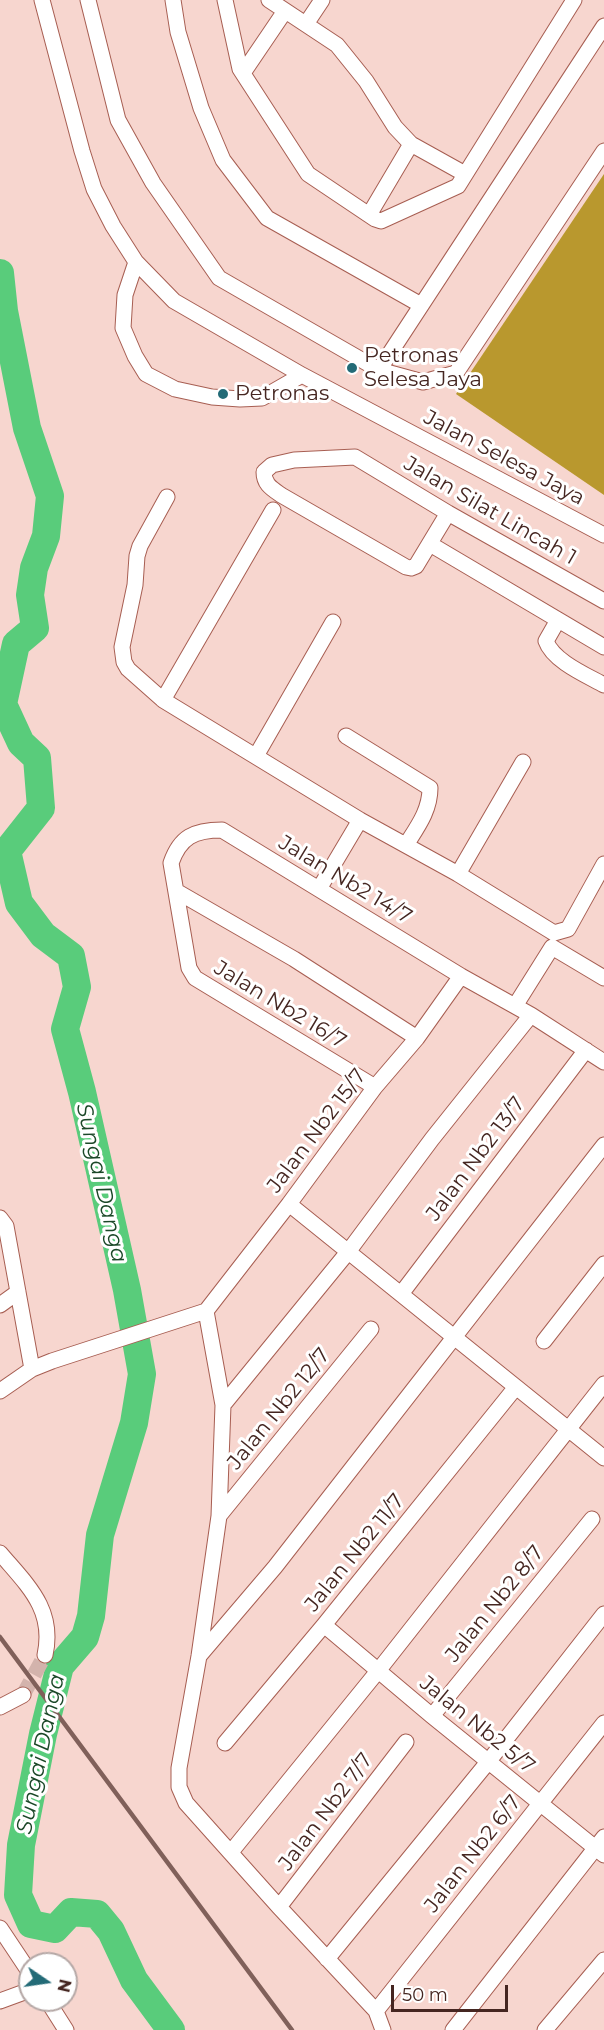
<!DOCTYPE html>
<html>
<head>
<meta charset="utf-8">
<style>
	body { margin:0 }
	#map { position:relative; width:604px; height:2030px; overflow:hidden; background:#f7d6cf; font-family:Montserrat,sans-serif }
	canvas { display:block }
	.north { position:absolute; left:18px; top:1952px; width:60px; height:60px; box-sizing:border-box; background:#fff; border:2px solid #b5a8a6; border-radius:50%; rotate:103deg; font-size:16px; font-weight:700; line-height:24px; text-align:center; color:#452621 }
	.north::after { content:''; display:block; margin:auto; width:21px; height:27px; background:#236b77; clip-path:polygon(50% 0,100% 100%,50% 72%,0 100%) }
	.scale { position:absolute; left:391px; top:1985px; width:117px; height:27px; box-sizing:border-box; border:3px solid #452621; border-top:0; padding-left:8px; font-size:18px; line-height:21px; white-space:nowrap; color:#452621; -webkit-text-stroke:4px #fff; paint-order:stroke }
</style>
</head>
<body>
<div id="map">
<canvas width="604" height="2030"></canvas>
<div class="north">N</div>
<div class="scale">50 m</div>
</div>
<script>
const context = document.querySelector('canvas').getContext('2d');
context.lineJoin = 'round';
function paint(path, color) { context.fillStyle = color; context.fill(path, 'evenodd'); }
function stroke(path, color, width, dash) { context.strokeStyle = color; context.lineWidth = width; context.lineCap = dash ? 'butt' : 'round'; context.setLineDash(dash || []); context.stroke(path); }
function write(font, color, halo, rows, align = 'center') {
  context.font = font + ' Montserrat,sans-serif'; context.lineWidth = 6; context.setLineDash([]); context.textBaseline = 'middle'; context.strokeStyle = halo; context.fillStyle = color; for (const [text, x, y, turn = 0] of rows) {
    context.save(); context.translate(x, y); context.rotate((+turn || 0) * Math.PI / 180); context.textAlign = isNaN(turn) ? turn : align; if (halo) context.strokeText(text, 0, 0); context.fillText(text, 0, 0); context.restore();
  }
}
paint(new Path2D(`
	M 604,174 L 604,495 L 456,394 Z`), '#b9982e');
stroke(new Path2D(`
	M 159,2030 L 168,2026`), '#539a60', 4.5);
stroke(new Path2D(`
	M 0,273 L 4,311 L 27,428 L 50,496 L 46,536 L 34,568 L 30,595 L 35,628 L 16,644 L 3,704 L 21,743 L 37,758 L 41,808 L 7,851 L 19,903 L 43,935 L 71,956 L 77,987 L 65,1029 L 82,1092 L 127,1290 L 142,1374 L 134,1423 L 100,1535 L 91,1616 L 85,1637 L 60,1666 L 43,1734 L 21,1845 L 18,1895 L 31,1924 L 55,1929 L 71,1912 L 97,1914 L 111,1931 L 134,1980 L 171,2030`), '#59cc7b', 28);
stroke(new Path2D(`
	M 23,1695 L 45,1655`), '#d3b3ac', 15, [15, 8]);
const minor = new Path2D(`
	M 42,0 L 82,151 L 94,189 L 113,226 L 136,262 L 174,301 L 302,375 L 604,535
	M 88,0 L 118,120 L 153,183 L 219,278 L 379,370 L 423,382 L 456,373 L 604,151
	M 173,0 L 178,32 L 201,108 L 223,160 L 267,218 L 421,305
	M 225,0 L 240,69 L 308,174 L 375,219 L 381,221 L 458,186 L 574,0
	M 269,0 L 337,45 L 366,81 L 395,127 L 411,144 L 465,174
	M 306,24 L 322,0
	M 243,73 L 285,11
	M 369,215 L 411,144
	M 136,262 L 125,295 L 123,328 L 135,356 L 146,374 L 175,389 L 212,397 L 240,399 L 262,398 L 302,375
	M 379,370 L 604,26
	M 167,497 L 140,546 L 137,556 L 135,585 L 122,647 L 124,662 L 128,669 L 163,700 L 360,820 L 458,874 L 554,933 L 568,929 L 604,864
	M 448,513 L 416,566 L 411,568 L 406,567 L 281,495 C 271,488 264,484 264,472 L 272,465 L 294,460 L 355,457 L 448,513 L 604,601
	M 430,544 L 604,647
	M 558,620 L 546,641 C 553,661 586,675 604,685
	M 163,700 L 273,510
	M 346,736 L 430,788 C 430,810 418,826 406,845
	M 256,756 L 333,622
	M 458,874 L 523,762
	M 319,889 L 360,820
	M 176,891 L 294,959 L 417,1038
	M 515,1006 L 552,947 L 604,978
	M 375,1087 L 195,978 L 189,968 L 171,863 C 180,837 194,830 222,830 L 461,976 L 531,1015 L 604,1062
	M 289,1204 L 604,1458
	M 0,1218 L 6,1226 L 32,1369
	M 401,1294 L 586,1050
	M 0,1305 L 18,1292
	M 206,1311 L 289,1204 L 375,1087 L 417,1038 L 461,976
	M 544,1341 L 604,1264
	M 0,1391 L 32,1369 L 52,1361 L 206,1311 L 223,1405 L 219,1516 L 199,1656 L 179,1768 L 179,1787 L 186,1803 L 279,1907 L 376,2011 L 383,2030
	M 223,1405 L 348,1252 L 432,1139 L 531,1015
	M 219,1516 L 371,1329
	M 0,1553 C 27,1585 55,1609 45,1655
	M 324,1625 L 432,1716 L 604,1855
	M 200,1655 L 275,1567 L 604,1145
	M 0,1707 L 23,1695
	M 432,1716 L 592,1519
	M 225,1743 L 324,1625 L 516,1387
	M 231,1852 L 378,1671 L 604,1384
	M 279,1907 L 406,1742
	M 0,1928 L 30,1973
	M 327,1959 L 488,1762 L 604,1614
	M 47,2000 L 66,2030
	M 0,2001 L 30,1990
	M 376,2011 L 604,1723
	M 453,2030 L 604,1837
	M 545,2030 L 604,1960`);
stroke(minor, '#a75e52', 17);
stroke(minor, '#fff', 15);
stroke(new Path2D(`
	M 0,1637 L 292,2030`), '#80605a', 4.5);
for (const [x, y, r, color] of [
	[352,368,6,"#236b77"],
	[223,394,6,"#236b77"]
]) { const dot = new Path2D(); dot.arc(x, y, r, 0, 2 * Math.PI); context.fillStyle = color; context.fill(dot); stroke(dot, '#fff', 2); }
write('21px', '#452621', '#fff', [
	["Petronas",364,356],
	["Selesa Jaya",364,380],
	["Petronas",235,394]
], 'left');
write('21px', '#452621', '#fff', [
	["Jalan Selesa Jaya",504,458,28],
	["Jalan Silat Lincah 1",490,511,30],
	["Jalan Nb2 14/7",345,880,31],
	["Jalan Nb2 16/7",280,1005,31],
	["Jalan Nb2 15/7",317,1131,-53],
	["Jalan Nb2 13/7",476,1159,-53],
	["Jalan Nb2 12/7",279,1409,-51],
	["Jalan Nb2 11/7",355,1553,-51],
	["Jalan Nb2 8/7",495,1604,-51],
	["Jalan Nb2 5/7",477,1725,39],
	["Jalan Nb2 7/7",326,1812,-53],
	["Jalan Nb2 6/7",473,1854,-52]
]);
write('italic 22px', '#1b4828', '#fff', [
	["Sungai Danga",101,1183,77],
	["Sungai Danga",41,1754,-78]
]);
</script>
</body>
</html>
